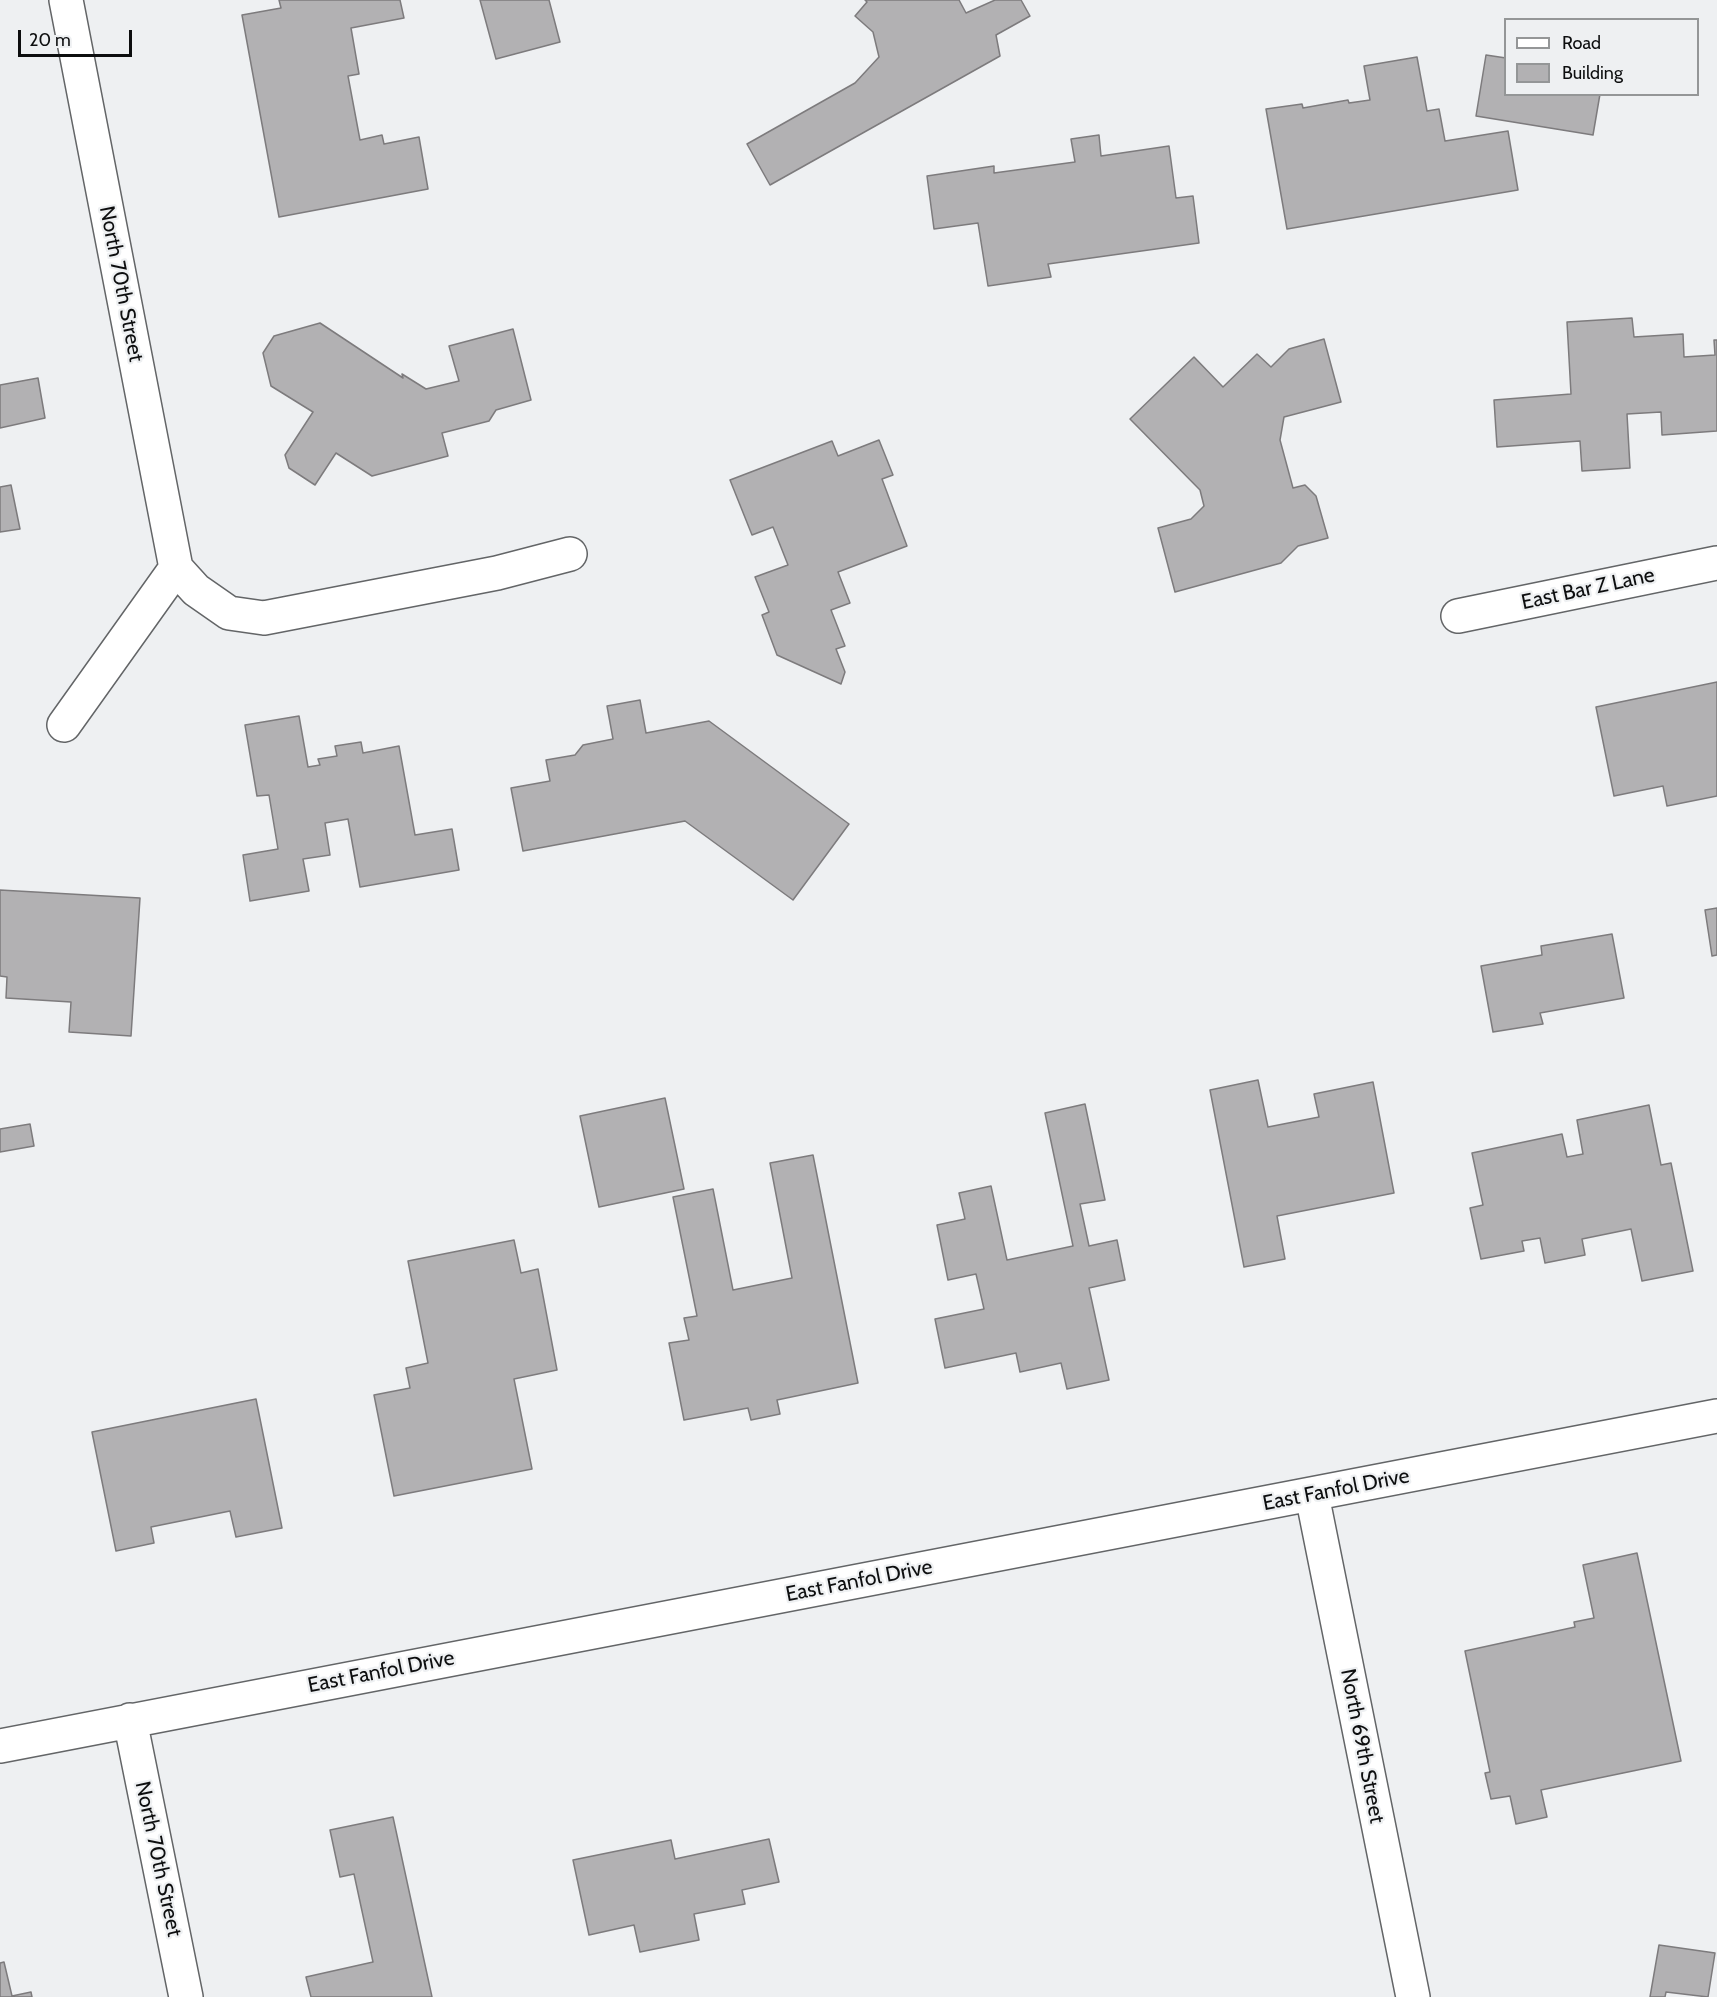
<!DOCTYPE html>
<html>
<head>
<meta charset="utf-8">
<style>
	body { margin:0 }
	#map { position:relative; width:1717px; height:1997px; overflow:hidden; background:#eef0f2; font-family:Cabin,sans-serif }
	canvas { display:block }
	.legend { position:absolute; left:1504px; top:18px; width:195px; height:78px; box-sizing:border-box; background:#eef0f2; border:2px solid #949697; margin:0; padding:8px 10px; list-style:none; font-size:18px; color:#0d0e0f }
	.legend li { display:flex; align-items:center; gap:12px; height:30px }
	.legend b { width:30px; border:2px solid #949697 }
	.scale { position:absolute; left:18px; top:30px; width:114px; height:27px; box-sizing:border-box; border:3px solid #0d0e0f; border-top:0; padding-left:8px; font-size:18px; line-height:21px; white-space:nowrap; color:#0d0e0f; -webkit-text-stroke:4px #eef0f2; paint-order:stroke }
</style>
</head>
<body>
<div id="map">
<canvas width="1717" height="1997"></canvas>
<ul class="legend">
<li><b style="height:8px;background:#fff"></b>Road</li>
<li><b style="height:16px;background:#b2b1b3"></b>Building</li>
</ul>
<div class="scale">20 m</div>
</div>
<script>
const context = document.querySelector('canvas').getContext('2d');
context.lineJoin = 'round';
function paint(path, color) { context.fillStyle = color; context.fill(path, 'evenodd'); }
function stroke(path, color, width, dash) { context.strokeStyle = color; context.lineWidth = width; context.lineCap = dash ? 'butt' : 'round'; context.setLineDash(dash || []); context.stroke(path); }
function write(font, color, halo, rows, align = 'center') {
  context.font = font + ' Cabin,sans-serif'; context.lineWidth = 4.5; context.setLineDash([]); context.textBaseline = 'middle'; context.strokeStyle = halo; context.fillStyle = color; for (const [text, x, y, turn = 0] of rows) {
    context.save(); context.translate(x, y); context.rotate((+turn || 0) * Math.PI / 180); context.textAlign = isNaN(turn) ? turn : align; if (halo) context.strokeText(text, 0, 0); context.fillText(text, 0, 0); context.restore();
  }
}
const building = new Path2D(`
	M 279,0 L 400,0 L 404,18 L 351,28 L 359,74 L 348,76 L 360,140 L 382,135 L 384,144 L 419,137 L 428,189 L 279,217 L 242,15 L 281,8 Z
	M 480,0 L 549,0 L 560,42 L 496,59 Z
	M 865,0 L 959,0 L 966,13 L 995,0 L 1021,0 L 1030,16 L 996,35 L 1000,56 L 770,185 L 747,144 L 855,83 L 879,57 L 873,32 L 855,16 L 867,2 Z
	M 1486,55 L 1506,58 L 1506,94 L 1600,94 L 1593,135 L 1476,116 Z
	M 1417,57 L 1427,111 L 1439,109 L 1445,141 L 1508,131 L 1518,190 L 1287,229 L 1266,109 L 1302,104 L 1303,108 L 1348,100 L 1349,103 L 1370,100 L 1364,66 Z
	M 1099,135 L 1101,156 L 1169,146 L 1176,198 L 1193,196 L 1199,243 L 1048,264 L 1051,277 L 988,286 L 978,223 L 934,229 L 927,176 L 994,166 L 994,173 L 1075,162 L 1071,139 Z
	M 1632,318 L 1634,337 L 1683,334 L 1684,357 L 1715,355 L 1714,340 L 1717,340 L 1717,431 L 1662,435 L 1661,412 L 1627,414 L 1630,468 L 1582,471 L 1580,441 L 1497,447 L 1494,400 L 1571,394 L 1567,322 Z
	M 320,323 L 403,378 L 402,374 L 426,389 L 459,381 L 449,346 L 513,329 L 531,400 L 496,410 L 489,421 L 442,433 L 448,456 L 372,476 L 336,453 L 315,485 L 289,468 L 285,455 L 313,412 L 271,386 L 263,353 L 274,336 Z
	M 1324,339 L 1341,402 L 1284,417 L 1280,440 L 1293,488 L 1305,485 L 1316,496 L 1328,538 L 1298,546 L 1281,563 L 1175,592 L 1158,528 L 1191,519 L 1204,506 L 1200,490 L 1130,419 L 1194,357 L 1223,387 L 1257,354 L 1271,367 L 1289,349 Z
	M 38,378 L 45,418 L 0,428 L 0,385 Z
	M 879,440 L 893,475 L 882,479 L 907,546 L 838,572 L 850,603 L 831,610 L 845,646 L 836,649 L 845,672 L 841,684 L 777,655 L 762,615 L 769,612 L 755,577 L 788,565 L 773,527 L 752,535 L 730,480 L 832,441 L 838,456 Z
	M 11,485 L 20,529 L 0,532 L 0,487 Z
	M 1717,682 L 1717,796 L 1667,806 L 1663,786 L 1614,796 L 1596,707 Z
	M 640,700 L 646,733 L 709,721 L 849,824 L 793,900 L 685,821 L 523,851 L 511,788 L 550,781 L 546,760 L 575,755 L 583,745 L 613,739 L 607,706 Z
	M 299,716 L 308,767 L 320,765 L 318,759 L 337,756 L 335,746 L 361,742 L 363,753 L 399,746 L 415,835 L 452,829 L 459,870 L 360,887 L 348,819 L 325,823 L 330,855 L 303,859 L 309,891 L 250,901 L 243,855 L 278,849 L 269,795 L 257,796 L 245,725 Z
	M 0,890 L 140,898 L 131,1036 L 69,1032 L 71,1002 L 6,998 L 7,977 L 0,976 Z
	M 1717,908 L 1717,955 L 1712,956 L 1705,910 Z
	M 1612,934 L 1624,998 L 1540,1013 L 1543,1024 L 1493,1032 L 1481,966 L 1542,955 L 1541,946 Z
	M 1258,1080 L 1268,1127 L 1319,1117 L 1314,1094 L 1373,1082 L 1394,1193 L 1277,1216 L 1285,1259 L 1244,1267 L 1210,1090 Z
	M 665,1098 L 684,1189 L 599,1207 L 580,1116 Z
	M 1085,1104 L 1105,1200 L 1080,1204 L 1089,1246 L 1117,1240 L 1125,1280 L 1089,1288 L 1109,1380 L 1067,1389 L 1061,1363 L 1020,1372 L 1016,1353 L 945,1368 L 935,1319 L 984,1309 L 976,1274 L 948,1280 L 937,1225 L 965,1219 L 959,1193 L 991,1186 L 1007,1260 L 1073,1246 L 1045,1113 Z
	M 1649,1105 L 1661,1165 L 1671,1163 L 1693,1271 L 1642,1281 L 1631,1229 L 1582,1239 L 1585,1255 L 1545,1263 L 1540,1238 L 1522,1241 L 1524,1251 L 1481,1259 L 1470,1208 L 1483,1205 L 1472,1153 L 1562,1134 L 1567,1157 L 1583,1154 L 1577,1120 Z
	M 30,1124 L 34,1146 L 0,1152 L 0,1129 Z
	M 813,1155 L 858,1383 L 777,1400 L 780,1414 L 751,1420 L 748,1408 L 684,1420 L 669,1343 L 689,1340 L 684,1318 L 697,1316 L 673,1197 L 713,1189 L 733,1290 L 792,1278 L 770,1163 Z
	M 514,1240 L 521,1273 L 538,1269 L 557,1370 L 514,1379 L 532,1469 L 394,1496 L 374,1395 L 410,1388 L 406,1368 L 428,1363 L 408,1261 Z
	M 256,1399 L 282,1528 L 236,1537 L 230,1511 L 151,1527 L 154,1543 L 116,1551 L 92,1432 Z
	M 1637,1553 L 1681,1761 L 1541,1790 L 1547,1817 L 1516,1824 L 1510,1796 L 1491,1799 L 1485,1773 L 1490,1772 L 1465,1651 L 1575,1627 L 1574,1622 L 1594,1618 L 1583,1565 Z
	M 393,1817 L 432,1997 L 311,1997 L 306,1977 L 373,1962 L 354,1874 L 340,1877 L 330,1830 Z
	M 769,1839 L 779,1882 L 742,1890 L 745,1904 L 694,1914 L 699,1940 L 640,1952 L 634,1925 L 589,1935 L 573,1860 L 671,1840 L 675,1859 Z
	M 1659,1945 L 1715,1953 L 1708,1997 L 1666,1992 L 1665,1997 L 1650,1997 Z
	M 4,1962 L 12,1996 L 31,1992 L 32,1997 L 0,1997 L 0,1963 Z`);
paint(building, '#b2b1b3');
stroke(building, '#7d7b7d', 1.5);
const street = new Path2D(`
	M 176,568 L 196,590 L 229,613 L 264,618 L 497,573 L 570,554
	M 1458,616 L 1717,563
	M 64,725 L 176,568 L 66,0
	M 1312,1495 L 1413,1997
	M 130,1720 L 186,1997
	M 0,1746 L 1717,1416`);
stroke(street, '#636567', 36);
stroke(street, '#fff', 33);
write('21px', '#0d0e0f', '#eef0f2', [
	["North 70th Street",121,284,79],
	["East Bar Z Lane",1588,589,-12],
	["East Fanfol Drive",1336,1490,-11],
	["East Fanfol Drive",859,1581,-11],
	["East Fanfol Drive",381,1672,-11],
	["North 69th Street",1362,1746,79],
	["North 70th Street",158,1859,78]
]);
</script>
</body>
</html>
